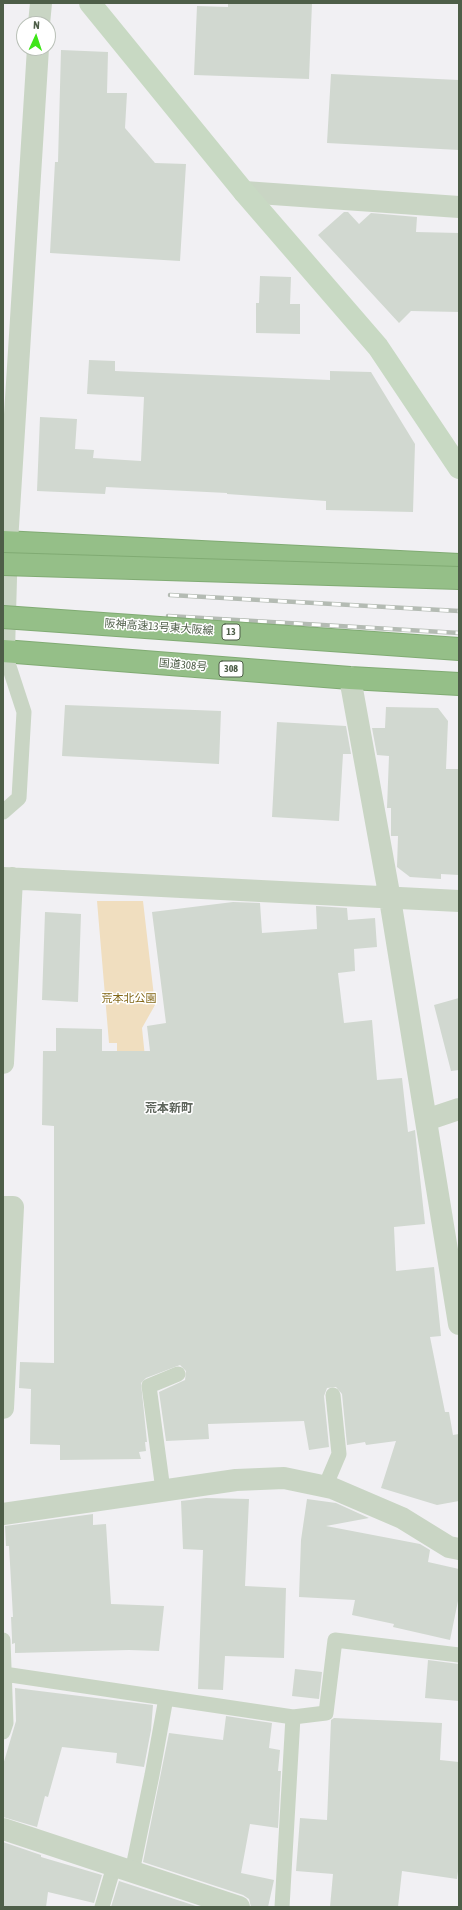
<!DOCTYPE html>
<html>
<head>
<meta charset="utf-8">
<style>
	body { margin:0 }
	#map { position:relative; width:462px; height:1910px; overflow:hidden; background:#f1f0f3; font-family:"Asap Condensed",sans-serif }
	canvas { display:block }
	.frame { position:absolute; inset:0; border:4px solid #4e5e48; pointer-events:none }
	.north { position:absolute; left:16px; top:16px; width:40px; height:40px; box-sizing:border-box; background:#fff; border:1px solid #b8bfb6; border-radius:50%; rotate:3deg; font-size:11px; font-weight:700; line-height:16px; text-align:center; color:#4e5e48 }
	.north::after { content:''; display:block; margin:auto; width:14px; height:18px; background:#3ee518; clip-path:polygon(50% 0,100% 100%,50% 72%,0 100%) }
</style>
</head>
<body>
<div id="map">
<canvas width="462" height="1910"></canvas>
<div class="frame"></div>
<div class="north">N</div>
</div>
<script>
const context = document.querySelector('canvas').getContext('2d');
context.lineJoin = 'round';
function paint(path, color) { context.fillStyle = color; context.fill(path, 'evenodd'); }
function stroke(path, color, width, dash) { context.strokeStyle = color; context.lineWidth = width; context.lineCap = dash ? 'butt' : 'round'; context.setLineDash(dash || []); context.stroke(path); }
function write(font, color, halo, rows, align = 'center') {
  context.font = font + ' "Asap Condensed","Noto Sans JP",sans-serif'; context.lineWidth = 3; context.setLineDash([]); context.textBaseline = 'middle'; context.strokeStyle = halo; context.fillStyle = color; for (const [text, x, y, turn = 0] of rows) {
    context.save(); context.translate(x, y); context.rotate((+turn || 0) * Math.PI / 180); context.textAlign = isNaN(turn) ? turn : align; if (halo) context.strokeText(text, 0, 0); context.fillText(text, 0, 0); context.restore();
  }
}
paint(new Path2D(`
	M 97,901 L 143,901 L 155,1005 L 142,1028 L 149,1096 L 117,1094 L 117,1043 L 109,1043 Z`), '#f0debf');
paint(new Path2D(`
	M 228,3 L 312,3 L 309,79 L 194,75 L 197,6 L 228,7 Z
	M 61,50 L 108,52 L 107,93 L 127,93 L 125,128 L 155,163 L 186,164 L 180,261 L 50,253 L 55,162 L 58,162 Z
	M 331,74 L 459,80 L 459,150 L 327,143 Z
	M 344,212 L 348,212 L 359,224 L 371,213 L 417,217 L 416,232 L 459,233 L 459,312 L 411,311 L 399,323 L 318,235 Z
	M 260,276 L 291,277 L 290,304 L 300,304 L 300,334 L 256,333 L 256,303 L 259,303 Z
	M 89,360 L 115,361 L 115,371 L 330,380 L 330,371 L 371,372 L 415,444 L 413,512 L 326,510 L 326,501 L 227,494 L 227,493 L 106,487 L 105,494 L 37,491 L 40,417 L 77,419 L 75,449 L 94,450 L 93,458 L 141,461 L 144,397 L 87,394 Z
	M 65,705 L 221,711 L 219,764 L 62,756 Z
	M 386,707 L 438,708 L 448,721 L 446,769 L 459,769 L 459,875 L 441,874 L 441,879 L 410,877 L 397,867 L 398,836 L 391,836 L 391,808 L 387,808 L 389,756 L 377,755 L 372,728 L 385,728 Z
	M 277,722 L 346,726 L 351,754 L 343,754 L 339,821 L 272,817 Z
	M 233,902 L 260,903 L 262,933 L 317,929 L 316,906 L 347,908 L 348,920 L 375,918 L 377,947 L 354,949 L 355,971 L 338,973 L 344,1023 L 372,1020 L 377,1080 L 402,1078 L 408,1132 L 415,1130 L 416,1140 L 425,1224 L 394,1227 L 396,1271 L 434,1267 L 441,1336 L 430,1337 L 445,1412 L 449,1412 L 453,1435 L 459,1434 L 459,1501 L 437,1505 L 381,1488 L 396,1441 L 366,1445 L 365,1442 L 347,1445 L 342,1394 L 336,1387 L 327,1388 L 324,1396 L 329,1447 L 309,1450 L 304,1421 L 208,1424 L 209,1439 L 166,1441 L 159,1392 L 185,1380 L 186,1371 L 180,1365 L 146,1378 L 141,1383 L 147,1442 L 145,1442 L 146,1451 L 139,1452 L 141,1459 L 60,1460 L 60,1445 L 30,1444 L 31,1389 L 19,1388 L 20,1362 L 54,1363 L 54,1126 L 42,1125 L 43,1051 L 56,1051 L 56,1028 L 102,1029 L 102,1051 L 150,1051 L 147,1026 L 166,1023 L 152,912 Z
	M 45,912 L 81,914 L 78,1002 L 42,1000 Z
	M 459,998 L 459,1070 L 451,1071 L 434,1005 Z
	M 206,1498 L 249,1499 L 245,1586 L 286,1588 L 284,1658 L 225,1656 L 223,1690 L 198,1689 L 203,1550 L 183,1549 L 181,1501 Z
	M 307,1499 L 336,1503 L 369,1518 L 326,1526 L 420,1544 L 430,1550 L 428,1562 L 459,1569 L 459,1596 L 450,1640 L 393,1627 L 394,1624 L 352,1615 L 355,1600 L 299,1597 L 301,1540 Z
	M 93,1514 L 93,1525 L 106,1524 L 111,1604 L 164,1606 L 159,1651 L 129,1650 L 15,1653 L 15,1643 L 12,1644 L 12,1638 L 11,1617 L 13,1617 L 9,1546 L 6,1546 L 5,1526 Z
	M 428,1660 L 459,1664 L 459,1701 L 425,1698 Z
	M 295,1669 L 322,1672 L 319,1699 L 292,1696 Z
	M 15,1688 L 153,1705 L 151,1730 L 144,1767 L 116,1763 L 117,1753 L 62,1747 L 48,1797 L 45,1796 L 37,1827 L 3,1817 L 3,1765 L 16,1721 Z
	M 226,1716 L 272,1723 L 269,1748 L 280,1750 L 278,1771 L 281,1771 L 278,1828 L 250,1824 L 241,1873 L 274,1880 L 268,1907 L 251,1907 L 249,1899 L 243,1895 L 143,1862 L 169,1733 L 223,1740 Z
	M 334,1718 L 442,1723 L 440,1760 L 459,1762 L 459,1864 L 457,1879 L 402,1871 L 398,1907 L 330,1907 L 333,1874 L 296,1871 L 300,1818 L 327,1820 L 331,1720 Z
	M 3,1842 L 41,1855 L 41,1857 L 102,1875 L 94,1903 L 48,1892 L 46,1907 L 3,1907 Z
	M 119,1881 L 199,1907 L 111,1907 Z`), '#d1d8d0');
const highway = new Path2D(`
	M 3,542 L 459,565
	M 3,651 L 350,678 L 459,684`);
stroke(highway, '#80ab73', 24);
stroke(new Path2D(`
	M 3,812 L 19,798 L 24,712 L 4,651
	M 325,1487 L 339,1454 L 333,1395
	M 163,1490 L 149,1386 L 178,1374
	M 3,1640 L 6,1723 L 3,1732
	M 4,1674 L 293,1717 L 326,1713 L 335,1640 L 459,1655
	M 132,1872 L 152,1775 L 166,1698
	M 102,1907 L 114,1866
	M 282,1907 L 293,1717`), '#c9d5c4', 15);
stroke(new Path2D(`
	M 39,24 L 41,3
	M 244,192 L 459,207
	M 4,651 L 7,542 L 38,48
	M 350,678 L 390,899 L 459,1324
	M 3,878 L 459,901
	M 3,1063 L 12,878
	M 426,1120 L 459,1109
	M 3,1207 L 13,1207 L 3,1408
	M 3,1514 L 236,1480 L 284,1478 L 332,1488 L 402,1518 L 449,1547 L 459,1549
	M 3,1829 L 239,1907`), '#c9d5c4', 22);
stroke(new Path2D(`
	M 90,3 L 244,192 L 378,347 L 459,468`), '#c8d9c3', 22);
stroke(highway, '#95bf88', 22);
const rail = new Path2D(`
	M 170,595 L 459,611
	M 168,616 L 459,633`);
stroke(rail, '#b4bbb3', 4.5);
stroke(rail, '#fff', 3, [9]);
const highwayBridge = new Path2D(`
	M 3,564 L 459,578
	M 3,617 L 459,649`);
stroke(highwayBridge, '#80ab73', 24, []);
stroke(highwayBridge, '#95bf88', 22);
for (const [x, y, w] of [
	[231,632,18],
	[231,669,24]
]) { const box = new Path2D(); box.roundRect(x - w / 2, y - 8, w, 16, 3); context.fillStyle = '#fff'; context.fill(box); stroke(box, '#4e5e48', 1); }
write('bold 10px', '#4e5e48', null, [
	["13",231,632],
	["308",231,669]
]);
write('11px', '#4e5e48', '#fff', [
	["阪神高速13号東大阪線",159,627,4],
	["国道308号",183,665,5]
]);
write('11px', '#826717', '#fff', [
	["荒本北公園",129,999]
]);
write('bold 12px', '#5f665d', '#fff', [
	["荒本新町",169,1108]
]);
</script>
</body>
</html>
